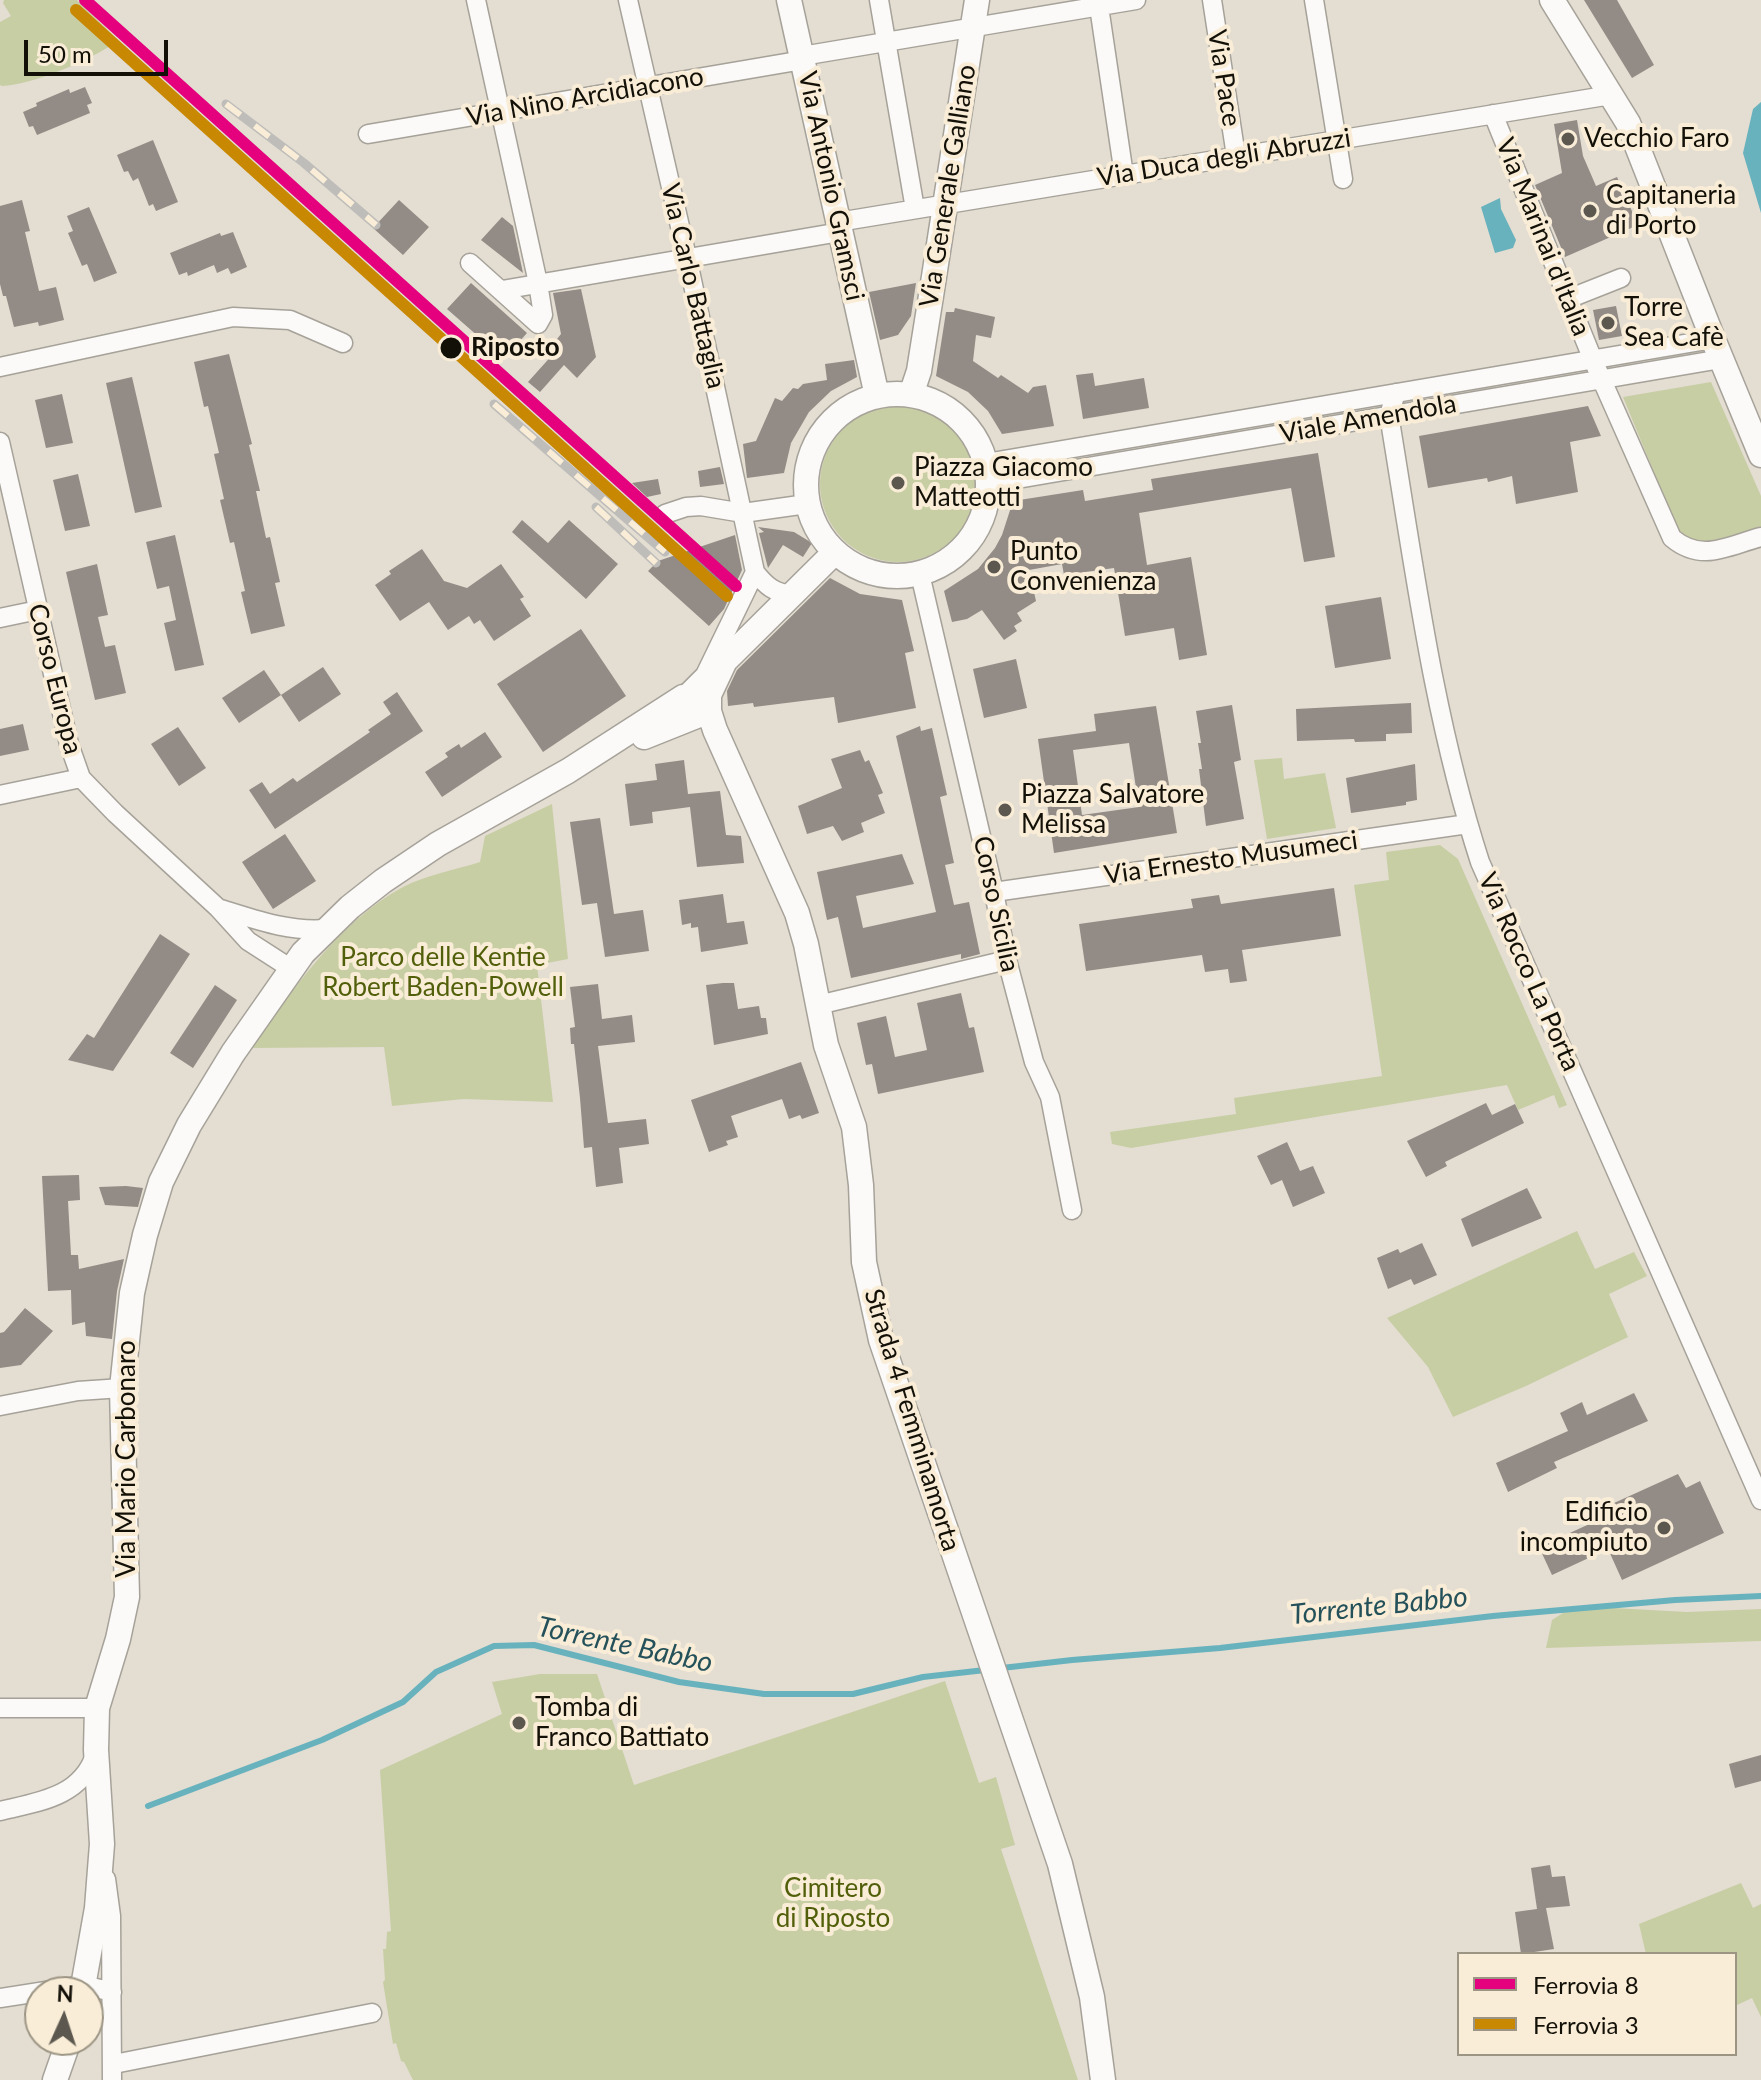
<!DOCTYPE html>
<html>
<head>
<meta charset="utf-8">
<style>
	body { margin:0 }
	#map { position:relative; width:1761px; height:2080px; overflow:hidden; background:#e3ddd2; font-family:Lato,sans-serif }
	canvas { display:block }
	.legend { position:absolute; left:1457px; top:1952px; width:280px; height:104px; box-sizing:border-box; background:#f9edd7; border:2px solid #9d9584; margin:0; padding:10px 14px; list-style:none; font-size:24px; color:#131008 }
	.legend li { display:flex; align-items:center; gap:16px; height:40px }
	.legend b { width:40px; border:2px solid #9d9584 }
	.north { position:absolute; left:24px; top:1976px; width:80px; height:80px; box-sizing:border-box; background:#f9edd7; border:2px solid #9d9584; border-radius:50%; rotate:3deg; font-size:22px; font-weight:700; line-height:32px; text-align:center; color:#131008 }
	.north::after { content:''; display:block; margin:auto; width:28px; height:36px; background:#5c584f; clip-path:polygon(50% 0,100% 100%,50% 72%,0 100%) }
	.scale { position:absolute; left:24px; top:40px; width:144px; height:36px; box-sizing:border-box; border:4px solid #131008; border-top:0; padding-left:10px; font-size:24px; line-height:28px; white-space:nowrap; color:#131008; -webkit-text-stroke:6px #f9edd7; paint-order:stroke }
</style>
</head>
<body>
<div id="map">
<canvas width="1761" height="2080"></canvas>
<ul class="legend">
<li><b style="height:10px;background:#e5007d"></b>Ferrovia 8</li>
<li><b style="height:10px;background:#c98802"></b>Ferrovia 3</li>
</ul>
<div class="north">N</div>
<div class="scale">50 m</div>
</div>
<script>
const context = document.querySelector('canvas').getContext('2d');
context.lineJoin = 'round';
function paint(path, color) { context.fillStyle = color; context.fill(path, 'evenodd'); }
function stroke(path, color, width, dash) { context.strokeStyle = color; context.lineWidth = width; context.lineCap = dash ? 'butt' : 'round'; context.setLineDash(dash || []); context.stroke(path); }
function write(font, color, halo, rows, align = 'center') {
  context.font = font + ' Lato,sans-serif'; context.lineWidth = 8; context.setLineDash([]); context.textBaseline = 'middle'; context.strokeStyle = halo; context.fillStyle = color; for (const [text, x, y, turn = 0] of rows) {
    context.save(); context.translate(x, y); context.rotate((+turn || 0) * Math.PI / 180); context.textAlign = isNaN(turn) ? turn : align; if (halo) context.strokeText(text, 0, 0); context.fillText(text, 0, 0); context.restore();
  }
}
paint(new Path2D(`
	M 4,0 L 77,0 L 118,40 C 95,59 32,85 2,86 L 0,85 L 0,22 L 11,16 L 3,3 Z
	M 1711,382 L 1761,496 L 1761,528 L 1701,544 L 1686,539 L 1678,531 L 1623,397 Z
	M820 484a78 78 0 1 1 156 0a78 78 0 1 1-156 0Z
	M 1282,758 L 1284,779 L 1325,773 L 1336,828 L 1267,839 L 1254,760 Z
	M 552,804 L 568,959 L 537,965 L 553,1102 L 464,1099 L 392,1106 L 384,1047 L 251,1048 C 292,990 340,921 403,887 C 426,875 455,870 480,862 L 485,836 Z
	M 1440,845 L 1458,859 L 1567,1105 L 1559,1108 L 1554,1095 L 1518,1110 L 1507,1085 L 1131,1148 L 1112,1144 L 1110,1132 L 1236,1114 L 1234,1098 L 1382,1076 L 1354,885 L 1389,880 L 1386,852 Z
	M 1577,1231 L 1595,1269 L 1634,1252 L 1647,1276 L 1609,1294 L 1628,1337 L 1526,1386 L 1453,1417 L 1428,1367 L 1387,1318 Z
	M 1595,1607 L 1687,1612 L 1761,1609 L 1761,1641 L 1546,1648 L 1552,1620 L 1566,1611 Z
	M 540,1674 L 597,1674 L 634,1785 L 945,1681 L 979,1783 L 996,1777 L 1015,1845 L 1001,1849 L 1078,2080 L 413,2080 L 404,2062 L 401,2061 L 396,2043 L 393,2044 L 383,1982 L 385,1980 L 383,1949 L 386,1949 L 387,1932 L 391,1931 L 380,1770 L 502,1714 L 492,1682 Z
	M 1741,1883 L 1753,1908 L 1761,1904 L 1761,2017 L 1752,1998 L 1735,2006 L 1735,1954 L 1646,1954 L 1639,1924 Z`), '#c8cea4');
paint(new Path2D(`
	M 1761,102 L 1761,213 L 1743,153 L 1753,109 Z
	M 1500,198 L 1501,209 L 1516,240 L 1513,248 L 1495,253 L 1481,207 Z`), '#68b2bd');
stroke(new Path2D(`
	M 1002,1668 L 1072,1660 L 1220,1648 L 1493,1616 L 1675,1600 L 1761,1596
	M 148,1806 L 322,1740 L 403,1702 L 436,1672 L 494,1646 L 534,1645 L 679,1682 L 764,1694 L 853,1694 L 923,1677 L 985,1670`), '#68b2bd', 6);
paint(new Path2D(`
	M 1584,0 L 1617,0 L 1654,65 L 1632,78 Z
	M 85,87 L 92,103 L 87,105 L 90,113 L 37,135 L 33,126 L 29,127 L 23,112 L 37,106 L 36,103 L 69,89 L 70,93 Z
	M 1577,120 L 1583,156 L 1596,186 L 1617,177 L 1638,225 L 1565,257 L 1535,185 L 1562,173 L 1554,124 Z
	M 153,140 L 178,202 L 156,211 L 153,204 L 149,206 L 138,178 L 133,181 L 128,171 L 124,172 L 117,155 Z
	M 22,200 L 30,231 L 25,232 L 39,291 L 56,287 L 64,320 L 39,326 L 38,322 L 14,327 L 6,296 L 3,296 L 0,284 L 0,206 Z
	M 399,200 L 429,227 L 403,255 L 373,228 Z
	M 89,207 L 117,273 L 94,282 L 87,264 L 82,266 L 68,233 L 73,231 L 67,216 Z
	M 502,217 L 513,226 L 523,273 L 481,240 Z
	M 233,232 L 247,267 L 231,274 L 228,268 L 217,273 L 214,265 L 188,276 L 187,272 L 179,275 L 170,253 L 220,233 L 221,236 Z
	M 471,283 L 527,333 L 504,359 L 447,309 Z
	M 916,283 L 911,316 L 898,335 L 880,340 L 869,292 Z
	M 581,289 L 596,357 L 577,378 L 564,365 L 540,392 L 528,382 L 554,353 L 550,348 L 561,334 L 553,293 Z
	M 1616,306 L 1622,336 L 1599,340 L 1593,310 Z
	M 955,308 L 995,317 L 991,338 L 976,335 L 973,361 L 998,378 L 1001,375 L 1028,393 L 1033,387 L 1046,385 L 1054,426 L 1002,434 L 988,411 L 968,392 L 936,376 L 946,312 L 954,312 Z
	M 229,354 L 252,444 L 249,445 L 260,491 L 256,491 L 266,538 L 270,537 L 280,582 L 275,583 L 285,626 L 251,634 L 241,592 L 245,591 L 234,542 L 230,543 L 220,500 L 224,499 L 214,454 L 219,453 L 208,406 L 204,407 L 194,362 Z
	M 854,360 L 857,377 L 831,391 L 809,412 L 791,443 L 784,473 L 747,478 L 743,444 L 756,441 L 775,398 L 782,401 L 793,388 L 798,389 L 803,384 L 827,380 L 825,364 Z
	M 1093,373 L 1095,386 L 1144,378 L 1149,408 L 1083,419 L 1076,375 Z
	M 132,377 L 162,507 L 135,513 L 106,383 Z
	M 62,394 L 73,443 L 46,448 L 35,400 Z
	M 1588,406 L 1601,436 L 1570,442 L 1578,492 L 1516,504 L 1512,476 L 1488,482 L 1487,478 L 1428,488 L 1419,436 Z
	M 1318,453 L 1335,557 L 1304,562 L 1291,488 L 1139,513 L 1147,565 L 1191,557 L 1207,655 L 1179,660 L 1174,628 L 1125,636 L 1114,568 L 1064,575 L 1062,564 L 1029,570 L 1036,601 L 1017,613 L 1022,621 L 1014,626 L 1017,631 L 1004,640 L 982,610 L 967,619 L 952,622 L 944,591 L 978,569 L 995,548 L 1002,535 L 1013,501 L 1083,490 L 1085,501 L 1153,490 L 1151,479 Z
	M 720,467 L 724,484 L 700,487 L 698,471 Z
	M 78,474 L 90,526 L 65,531 L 53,480 Z
	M 658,479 L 661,494 L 647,497 L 632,483 Z
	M 522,520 L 548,543 L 569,520 L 618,564 L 586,599 L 512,532 Z
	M 758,527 L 794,532 L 812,543 L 803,557 L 783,545 L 768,568 L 759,533 L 764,532 Z
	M 175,535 L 204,665 L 175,671 L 164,623 L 176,620 L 169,586 L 157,589 L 146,542 Z
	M 735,535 L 742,570 L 724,609 L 709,626 L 648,571 L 658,561 Z
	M 422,549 L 444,581 L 467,588 L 501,564 L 524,597 L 520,599 L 531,616 L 494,641 L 480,620 L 474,624 L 469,616 L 448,630 L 429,602 L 400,621 L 375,585 L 391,574 L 389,571 Z
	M 97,564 L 108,615 L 98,617 L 105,647 L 115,645 L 126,693 L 95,700 L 66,572 Z
	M 830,578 L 860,594 L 902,600 L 914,651 L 905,653 L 916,708 L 838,723 L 834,697 L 754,707 L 753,703 L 728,706 L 727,691 L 737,670 Z
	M 1381,597 L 1391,659 L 1335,668 L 1325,606 Z
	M 581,629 L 626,696 L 543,752 L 497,684 Z
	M 1016,659 L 1027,708 L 984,718 L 973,669 Z
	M 323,667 L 341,694 L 299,722 L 281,695 Z
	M 264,670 L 281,695 L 239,723 L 222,698 Z
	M 397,692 L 423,731 L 275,829 L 249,790 L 262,782 L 270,794 L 293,778 L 297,782 L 370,732 L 368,730 L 391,714 L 383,702 Z
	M 1411,703 L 1412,733 L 1386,734 L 1386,741 L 1355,742 L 1354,739 L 1297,741 L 1296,709 Z
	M 1232,705 L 1241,760 L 1234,762 L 1244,819 L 1206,826 L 1199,769 L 1202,769 L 1198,743 L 1201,743 L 1196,711 Z
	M 1156,706 L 1177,833 L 1054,853 L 1038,739 L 1096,731 L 1094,714 ZM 1129,743 L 1139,807 L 1082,815 L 1073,750 Z
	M 23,724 L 29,750 L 0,756 L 0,729 Z
	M 920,726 L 921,731 L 932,728 L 947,795 L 940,797 L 954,863 L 945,865 L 954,905 L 969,902 L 980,954 L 961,959 L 961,954 L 851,978 L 838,917 L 827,920 L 817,872 L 902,854 L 914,884 L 856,896 L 863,928 L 936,912 L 896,736 Z
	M 178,727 L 206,768 L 179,786 L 151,744 Z
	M 485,732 L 502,757 L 442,797 L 425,772 L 448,757 L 445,753 L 459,744 L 461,748 Z
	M 860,750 L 865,762 L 869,760 L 883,793 L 878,795 L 885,813 L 861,823 L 864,832 L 842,841 L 833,826 L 807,834 L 798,806 L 842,788 L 831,759 Z
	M 684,760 L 688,794 L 720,791 L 726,835 L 741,836 L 744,863 L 697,867 L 690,807 L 652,812 L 653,823 L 630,826 L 625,784 L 657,780 L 655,764 Z
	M 1415,764 L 1417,800 L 1406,802 L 1406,805 L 1351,813 L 1346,778 Z
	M 600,818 L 614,914 L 643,910 L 649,951 L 605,957 L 597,903 L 582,905 L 570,822 Z
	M 285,834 L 316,881 L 273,909 L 242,862 Z
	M 1334,888 L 1341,936 L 1242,950 L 1247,981 L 1230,983 L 1228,969 L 1205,972 L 1202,955 L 1086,971 L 1079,924 L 1193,908 L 1191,899 L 1219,895 L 1221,904 Z
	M 723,894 L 727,923 L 744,921 L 748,944 L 701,952 L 698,927 L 691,928 L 691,923 L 682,925 L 679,900 Z
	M 160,934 L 190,954 L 113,1071 L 68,1060 L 87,1034 L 94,1038 Z
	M 723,983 L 734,983 L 738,1009 L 759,1006 L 761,1018 L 766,1018 L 768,1034 L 714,1045 L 706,985 Z
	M 598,984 L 602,1019 L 632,1015 L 635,1042 L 598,1046 L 608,1123 L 646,1119 L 649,1144 L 619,1148 L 623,1183 L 596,1187 L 592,1147 L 584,1148 L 580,1098 L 574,1044 L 571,1044 L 570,1028 L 575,1027 L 570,987 Z
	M 215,985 L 237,1000 L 193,1068 L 170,1053 Z
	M 961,993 L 969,1028 L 974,1027 L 984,1072 L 878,1094 L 872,1064 L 866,1065 L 857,1023 L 886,1016 L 895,1057 L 927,1050 L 917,1003 Z
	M 801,1062 L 819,1113 L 802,1119 L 800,1115 L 789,1119 L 782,1099 L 731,1116 L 738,1137 L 726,1141 L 728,1145 L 709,1152 L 691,1100 Z
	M 1486,1103 L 1492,1115 L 1515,1104 L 1524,1123 L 1445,1162 L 1447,1166 L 1426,1177 L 1407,1141 Z
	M 1287,1142 L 1300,1171 L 1313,1166 L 1325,1193 L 1293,1207 L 1282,1180 L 1271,1185 L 1257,1156 Z
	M 79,1175 L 80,1200 L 68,1201 L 71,1255 L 78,1255 L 79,1269 L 124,1259 L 117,1291 L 112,1339 L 86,1336 L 85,1322 L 72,1325 L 71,1290 L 48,1291 L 42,1176 Z
	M 126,1186 L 143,1188 L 138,1207 L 105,1205 L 99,1187 Z
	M 1527,1188 L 1542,1218 L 1472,1247 L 1461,1219 Z
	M 1422,1243 L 1437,1275 L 1414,1285 L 1411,1279 L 1388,1289 L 1377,1258 L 1398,1249 L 1400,1253 Z
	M 25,1308 L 53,1331 L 21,1365 L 0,1368 L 0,1333 L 4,1332 Z
	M 1634,1393 L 1648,1421 L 1554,1462 L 1557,1468 L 1508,1492 L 1496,1463 L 1568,1431 L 1560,1413 L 1582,1402 L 1587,1415 Z
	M 1678,1474 L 1686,1488 L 1700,1481 L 1724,1533 L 1622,1580 L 1608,1549 L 1552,1575 L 1539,1547 L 1607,1516 L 1603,1508 Z
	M 1761,1755 L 1761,1781 L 1735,1788 L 1729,1764 Z
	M 1550,1865 L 1552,1877 L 1565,1876 L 1570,1906 L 1546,1908 L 1554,1949 L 1521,1954 L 1515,1912 L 1537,1909 L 1531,1868 Z`), '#938c86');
const minor = new Path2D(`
	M 628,0 L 687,257 L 755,572 C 766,586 774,593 793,595
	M 879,0 L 915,209
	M 1098,0 L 1124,175
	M 1212,0 L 1236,156
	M 1314,0 L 1343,179
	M 802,56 L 1136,0
	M 1493,114 L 1593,360 L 1672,538 C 1702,563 1727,546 1761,537
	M 368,134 L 803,60
	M 838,222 L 1611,95
	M 470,263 L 538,324 L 543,315 L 538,283 L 476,0
	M 502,290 L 840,232
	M 1568,299 L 1621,278
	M 0,367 L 233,317 L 290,320 L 343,343
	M 1396,393 L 1389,415 C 1414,565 1433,717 1480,862 L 1761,1500
	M 0,442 L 69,744 L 81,778 L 115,813 L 218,908 L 248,941 L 293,970
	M 986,463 L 1713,339
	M 988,484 L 1721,359
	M 665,514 L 686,507 L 701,506 L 743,513 L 807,504
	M 920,574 L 994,892 L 1007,960 L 1034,1062 L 1050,1097 L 1072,1210
	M 0,618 L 38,610
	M 683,697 L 705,675 L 755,572
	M 0,795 L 81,778
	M 994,892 L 1468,824
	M 221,909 C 257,920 289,932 326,929
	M 818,1005 L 1007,960
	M 0,1406 L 78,1391 L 122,1388
	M 0,1708 L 97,1708
	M 0,1811 C 38,1802 81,1797 95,1755
	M 106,1879 L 111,1916 L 112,2080
	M 0,1998 L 84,1985 L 112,1992
	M 114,2064 L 372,2013`);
const tertiary = new Path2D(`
	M 789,0 L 877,396
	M 1552,0 L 1628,123 L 1713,339 L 1761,455
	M806 485a91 91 0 1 1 182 0a91 91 0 1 1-182 0Z
	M 911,395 L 919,371 L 931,296 L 977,0
	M 835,552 L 725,661 L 709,695 L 709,711 L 715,730 L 797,913 L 806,944 L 826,1045 L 854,1127 L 861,1185 L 864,1262 L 881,1340 L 1060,1864 L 1092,1997 L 1103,2080
	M 644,737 L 709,711
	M 82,1992 L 97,1908 L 102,1844 L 96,1750 L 97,1708 L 118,1639 L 127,1597 L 122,1388 L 132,1293 L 145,1235 L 161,1182 L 189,1125 L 233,1053 L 303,953 L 350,907 L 383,881 L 438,844 L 568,771 L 683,697 L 709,695
	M 55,2080 L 69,2040`);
stroke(minor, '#a6a299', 21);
stroke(tertiary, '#a6a299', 27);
stroke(minor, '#fbfaf8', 18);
stroke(tertiary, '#fbfaf8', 24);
const rail = new Path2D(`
	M 226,104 L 304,163 L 376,225
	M 494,404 L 665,552
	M 596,507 L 656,563`);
stroke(rail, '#bebdba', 9);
stroke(rail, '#f9edd7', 6, [18]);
stroke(new Path2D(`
	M 85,0 L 736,586`), '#e5007d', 12);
stroke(new Path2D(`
	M 76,10 L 727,596`), '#c98802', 12);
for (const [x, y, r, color] of [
	[1568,139,8,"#5c584f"],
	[1590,211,8,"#5c584f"],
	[1608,323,8,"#5c584f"],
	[451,348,12,"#131008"],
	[898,483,8,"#5c584f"],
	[994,567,8,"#5c584f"],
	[1005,810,8,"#5c584f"],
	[1664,1528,8,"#5c584f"],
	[519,1723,8,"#5c584f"]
]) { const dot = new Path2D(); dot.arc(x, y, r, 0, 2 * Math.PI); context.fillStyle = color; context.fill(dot); stroke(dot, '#f9edd7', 3); }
write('26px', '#131008', '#f9edd7', [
	["Via Pace",1224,78,81],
	["Via Nino Arcidiacono",585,97,-10],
	["Via Duca degli Abruzzi",1224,158,-9],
	["Via Antonio Gramsci",831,186,78],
	["Via Generale Galliano",948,186,-81],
	["Via Marinai d'Italia",1543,237,68],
	["Via Carlo Battaglia",693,286,77],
	["Viale Amendola",1368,419,-10],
	["Corso Europa",55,679,76],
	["Via Ernesto Musumeci",1231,858,-8],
	["Corso Sicilia",996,904,78],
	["Via Rocco La Porta",1529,972,66],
	["Strada 4 Femminamorta",912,1420,73],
	["Via Mario Carbonaro",127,1459,-90]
]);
write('26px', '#131008', '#f9edd7', [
	["Vecchio Faro",1584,139],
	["Capitaneria",1606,196],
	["di Porto",1606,226],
	["Torre",1624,308],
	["Sea Cafè",1624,338],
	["Piazza Giacomo",914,468],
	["Matteotti",914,498],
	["Punto",1010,552],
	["Convenienza",1010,582],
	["Piazza Salvatore",1021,795],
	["Melissa",1021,825],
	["Edificio",1648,1513,"right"],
	["incompiuto",1648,1543,"right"],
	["Tomba di",535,1708],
	["Franco Battiato",535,1738]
], 'left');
write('bold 26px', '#131008', '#f9edd7', [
	["Riposto",471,348]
], 'left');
write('26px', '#515f0a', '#f9edd7', [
	["Parco delle Kentie",443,958],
	["Robert Baden-Powell",443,988],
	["Cimitero",833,1889],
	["di Riposto",833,1919]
]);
write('italic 28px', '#24515a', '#f9edd7', [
	["Torrente Babbo",1379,1606,-6],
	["Torrente Babbo",625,1645,12]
]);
</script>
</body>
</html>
